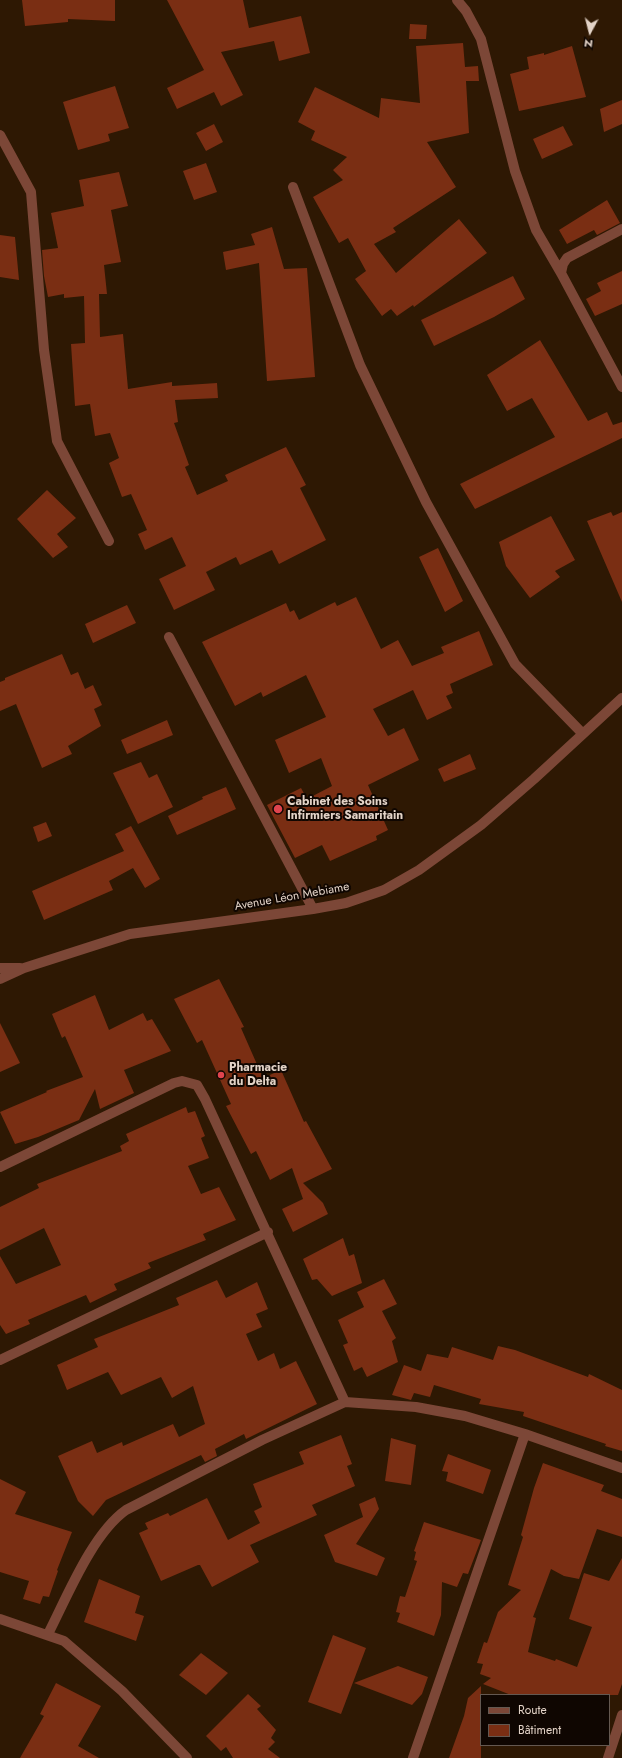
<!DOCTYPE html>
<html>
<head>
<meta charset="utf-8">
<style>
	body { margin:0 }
	#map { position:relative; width:622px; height:1758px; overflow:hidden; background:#2e1803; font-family:Jost,sans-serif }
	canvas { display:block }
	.legend { position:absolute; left:480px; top:1694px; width:130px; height:52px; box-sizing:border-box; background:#0f0601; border:1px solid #645850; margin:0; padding:5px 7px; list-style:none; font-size:12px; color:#e3d3c7 }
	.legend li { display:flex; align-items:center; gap:8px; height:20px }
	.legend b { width:20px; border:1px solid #645850 }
	.north { position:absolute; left:570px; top:12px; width:40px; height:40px; -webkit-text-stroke:3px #0f0601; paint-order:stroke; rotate:187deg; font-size:11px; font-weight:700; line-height:16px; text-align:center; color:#e3d3c7 }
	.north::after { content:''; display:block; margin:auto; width:14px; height:18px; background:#e3d3c7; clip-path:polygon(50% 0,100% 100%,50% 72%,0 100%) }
</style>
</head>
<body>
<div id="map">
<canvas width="622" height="1758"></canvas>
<ul class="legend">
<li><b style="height:5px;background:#7c4737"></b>Route</li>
<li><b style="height:11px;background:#7a2e13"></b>Bâtiment</li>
</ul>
<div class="north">N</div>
</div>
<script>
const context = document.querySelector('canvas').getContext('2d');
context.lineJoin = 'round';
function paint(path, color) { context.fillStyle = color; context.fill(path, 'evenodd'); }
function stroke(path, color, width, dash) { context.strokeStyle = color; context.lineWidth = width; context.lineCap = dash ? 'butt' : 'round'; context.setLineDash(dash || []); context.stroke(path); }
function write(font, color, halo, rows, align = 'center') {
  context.font = font + ' Jost,sans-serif'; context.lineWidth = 4; context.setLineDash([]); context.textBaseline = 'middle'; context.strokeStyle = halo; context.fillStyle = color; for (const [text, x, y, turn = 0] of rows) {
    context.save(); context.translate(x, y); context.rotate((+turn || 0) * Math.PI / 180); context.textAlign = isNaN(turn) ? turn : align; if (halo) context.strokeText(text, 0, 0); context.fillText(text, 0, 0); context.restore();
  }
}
paint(new Path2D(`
	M 22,0 L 115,0 L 115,21 L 68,19 L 68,22 L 25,26 Z
	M 167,0 L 243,0 L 249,28 L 301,16 L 310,53 L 279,61 L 274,41 L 221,52 L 243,95 L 221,106 L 214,92 L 177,109 L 167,88 L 204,70 Z
	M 410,24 L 427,25 L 426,39 L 409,39 Z
	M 463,43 L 465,67 L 478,66 L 479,81 L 466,81 L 469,133 L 427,142 L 456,187 L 393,228 L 396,232 L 374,244 L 396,273 L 459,219 L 487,253 L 414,307 L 413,305 L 397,316 L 391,309 L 382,316 L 355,279 L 366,271 L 348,238 L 339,243 L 313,197 L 343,180 L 333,170 L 347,157 L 311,140 L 315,131 L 298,122 L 315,87 L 379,118 L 381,98 L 420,103 L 416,46 Z
	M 572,46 L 586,97 L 519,111 L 510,74 L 529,69 L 527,57 L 544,53 L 544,55 Z
	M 115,86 L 129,128 L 108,134 L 110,141 L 78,150 L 63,102 Z
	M 622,100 L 622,124 L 604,132 L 600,109 Z
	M 214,124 L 223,142 L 206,151 L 196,133 Z
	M 563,126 L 573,145 L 542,159 L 533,139 Z
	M 206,163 L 217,192 L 194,200 L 183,171 Z
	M 119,172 L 128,206 L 111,210 L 121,262 L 104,265 L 107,294 L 99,294 L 100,337 L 123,334 L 128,389 L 172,382 L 172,386 L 217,383 L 218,398 L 175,400 L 178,422 L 174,423 L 189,465 L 185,467 L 197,495 L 228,481 L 225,475 L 286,447 L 306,485 L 300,488 L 326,540 L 279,564 L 272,550 L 240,565 L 236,557 L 206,572 L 215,590 L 174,610 L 159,579 L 186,566 L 172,537 L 145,550 L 138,534 L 147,530 L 131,494 L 122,497 L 109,463 L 119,458 L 110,433 L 95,436 L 90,404 L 75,406 L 71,344 L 85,343 L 84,296 L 64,298 L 64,294 L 48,297 L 44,276 L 42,250 L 58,248 L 51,213 L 84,206 L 79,180 Z
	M 607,200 L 620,223 L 597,235 L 594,230 L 567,244 L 559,230 Z
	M 272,227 L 284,269 L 307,268 L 315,377 L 267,381 L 259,263 L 226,270 L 223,252 L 255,245 L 251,234 Z
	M 0,235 L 15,237 L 19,280 L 0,277 Z
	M 622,271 L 622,304 L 595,316 L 586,299 L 601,291 L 597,283 Z
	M 513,276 L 525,299 L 494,317 L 434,346 L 421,320 Z
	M 540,340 L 588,421 L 607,412 L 613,425 L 622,422 L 622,438 L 475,509 L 460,484 L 555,437 L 532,398 L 507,411 L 487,375 Z
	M 47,490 L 76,518 L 57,534 L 68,547 L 53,558 L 17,519 Z
	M 611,512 L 613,516 L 622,512 L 622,602 L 587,521 Z
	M 551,516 L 575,560 L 555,571 L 560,577 L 530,598 L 506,566 L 499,542 Z
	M 438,548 L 463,601 L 445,612 L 419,557 Z
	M 356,597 L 381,649 L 398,640 L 412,666 L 444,653 L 441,647 L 479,631 L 493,665 L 450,684 L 453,693 L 446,696 L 452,708 L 427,720 L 413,690 L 373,709 L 388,736 L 404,728 L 419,760 L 368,785 L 388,830 L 376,836 L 377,840 L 330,861 L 322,845 L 295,858 L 267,805 L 301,788 L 307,799 L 332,786 L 321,758 L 289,773 L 275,740 L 326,717 L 306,675 L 263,697 L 261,692 L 235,706 L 202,642 L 286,603 L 290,612 L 294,610 L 299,620 L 335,602 L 337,606 Z
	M 127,605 L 136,623 L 93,643 L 85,624 Z
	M 62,654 L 71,675 L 78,672 L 85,689 L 93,685 L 102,705 L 94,709 L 101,726 L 68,746 L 72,754 L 42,768 L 16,704 L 0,711 L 0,682 L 5,680 L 5,678 Z
	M 167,720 L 173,735 L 127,754 L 121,740 Z
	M 470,754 L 476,769 L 444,782 L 438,769 Z
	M 141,762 L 149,778 L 157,774 L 173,807 L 138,824 L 113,773 Z
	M 226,787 L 236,809 L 177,835 L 168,816 L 203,799 L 202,797 Z
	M 46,822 L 52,836 L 38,842 L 33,827 Z
	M 131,826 L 160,879 L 145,888 L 133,868 L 109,881 L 113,890 L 44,920 L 32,891 L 124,851 L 115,834 Z
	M 219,979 L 244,1027 L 241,1028 L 263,1078 L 281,1070 L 304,1122 L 306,1121 L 332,1169 L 303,1183 L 323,1203 L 328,1214 L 293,1232 L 282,1209 L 303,1199 L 292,1168 L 270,1180 L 256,1151 L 251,1154 L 226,1106 L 231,1104 L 202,1040 L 197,1043 L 174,999 Z
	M 95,995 L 109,1030 L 143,1013 L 147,1021 L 152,1019 L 171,1051 L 124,1070 L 134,1093 L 100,1109 L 95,1089 L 79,1120 L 38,1137 L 15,1144 L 0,1112 L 47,1092 L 46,1091 L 83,1077 L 65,1036 L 62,1038 L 52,1014 Z
	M 0,1023 L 20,1063 L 0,1072 Z
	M 186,1107 L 188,1113 L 195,1111 L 205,1136 L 201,1138 L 209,1158 L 188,1166 L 201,1194 L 219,1187 L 236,1220 L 203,1234 L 206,1240 L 148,1263 L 151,1268 L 114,1284 L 117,1290 L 90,1303 L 86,1295 L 28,1320 L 30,1324 L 6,1334 L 0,1325 L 0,1256 L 16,1284 L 61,1265 L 44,1228 L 0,1250 L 0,1207 L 39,1188 L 37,1184 L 122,1151 L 120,1146 L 129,1141 L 126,1134 Z
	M 343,1238 L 349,1256 L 354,1254 L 362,1283 L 332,1296 L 317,1279 L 312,1280 L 303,1259 Z
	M 384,1279 L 397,1304 L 382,1311 L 396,1338 L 392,1341 L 398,1362 L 367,1377 L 362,1367 L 354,1371 L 343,1345 L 348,1343 L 338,1320 L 364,1307 L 357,1292 Z
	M 217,1280 L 226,1298 L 257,1282 L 268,1309 L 256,1314 L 262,1327 L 246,1334 L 258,1361 L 274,1353 L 280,1369 L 296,1361 L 317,1404 L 246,1439 L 244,1434 L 215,1449 L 217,1456 L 205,1462 L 201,1455 L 106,1500 L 93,1516 L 78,1501 L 58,1456 L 92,1441 L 97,1453 L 122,1442 L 123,1446 L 173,1424 L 179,1437 L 205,1424 L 193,1386 L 172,1398 L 161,1377 L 121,1395 L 108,1372 L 67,1390 L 57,1365 L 98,1347 L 94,1339 L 179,1305 L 176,1298 Z
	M 498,1346 L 515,1350 L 588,1377 L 589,1374 L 622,1390 L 622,1451 L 605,1446 L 606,1444 L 523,1416 L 524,1412 L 479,1404 L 481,1399 L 434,1385 L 430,1397 L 414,1393 L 411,1400 L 392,1395 L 404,1365 L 421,1371 L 427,1354 L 448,1358 L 452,1347 L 493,1360 Z
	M 341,1435 L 352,1464 L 347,1466 L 355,1486 L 312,1505 L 317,1515 L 250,1545 L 259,1562 L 212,1587 L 200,1565 L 198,1565 L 161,1581 L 139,1533 L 148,1529 L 145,1523 L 168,1513 L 170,1516 L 207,1498 L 228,1540 L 260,1523 L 254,1511 L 262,1507 L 253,1484 L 304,1464 L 299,1452 Z
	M 391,1438 L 416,1445 L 411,1485 L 385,1481 Z
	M 448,1454 L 491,1470 L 483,1494 L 446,1481 L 448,1472 L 442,1471 Z
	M 543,1463 L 604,1485 L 601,1491 L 622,1499 L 622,1537 L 597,1529 L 579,1579 L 564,1576 L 551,1569 L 533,1617 L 536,1618 L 528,1652 L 555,1661 L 556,1659 L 577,1667 L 592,1627 L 569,1619 L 584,1573 L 609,1581 L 622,1558 L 622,1684 L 618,1695 L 511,1695 L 483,1684 L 491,1678 L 480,1674 L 483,1664 L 477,1663 L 484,1642 L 487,1643 L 498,1612 L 521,1590 L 508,1585 L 523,1537 L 521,1535 L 534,1488 Z
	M 0,1479 L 26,1492 L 15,1514 L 72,1532 L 57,1570 L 58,1571 L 49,1597 L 43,1596 L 40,1604 L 23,1599 L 29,1581 L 0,1572 Z
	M 375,1497 L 379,1509 L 356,1544 L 385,1558 L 377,1576 L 335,1562 L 324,1535 L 363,1517 L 359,1504 Z
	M 424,1522 L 481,1540 L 468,1574 L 463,1573 L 457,1587 L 442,1582 L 441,1615 L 434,1636 L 397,1622 L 400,1613 L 396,1612 L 400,1596 L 405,1597 L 417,1561 L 414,1560 L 416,1552 L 414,1551 Z
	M 99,1579 L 140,1596 L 135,1613 L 144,1616 L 136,1641 L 84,1622 Z
	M 333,1635 L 366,1648 L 341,1714 L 308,1702 Z
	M 201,1653 L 228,1673 L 206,1695 L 179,1675 Z
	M 398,1666 L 428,1677 L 422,1694 L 412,1705 L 354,1683 Z
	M 56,1683 L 101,1706 L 78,1746 L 99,1758 L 20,1758 L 44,1716 L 40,1714 Z
	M 481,1686 L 481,1758 L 449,1758 L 464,1716 L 468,1698 Z
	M 248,1694 L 261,1706 L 257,1709 L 276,1730 L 271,1738 L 275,1742 L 268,1749 L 280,1758 L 233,1758 L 226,1747 L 221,1751 L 206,1736 Z`), '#7a2e13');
stroke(new Path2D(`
	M 457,0 L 466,11 L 481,39 L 515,171 L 536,230 L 561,273 L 622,387
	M 0,135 L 31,192 L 44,350 L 57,441 L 109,541
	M 293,187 L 360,365 L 426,502 L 515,664 L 583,734
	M 561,273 L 563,264 L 567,258 L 622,229
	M 169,637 L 313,909
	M 0,968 L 20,968
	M 0,979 L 24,968 L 130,934 L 313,909 L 346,903 L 384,890 L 419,870 L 481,825 L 534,779 L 622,698
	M 0,1167 L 174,1083 L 182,1081 L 197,1085 L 205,1099 L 345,1402
	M 0,1360 L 268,1232
	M 0,1619 L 64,1641 L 122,1691 L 187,1758
	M 48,1634 C 67,1597 92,1534 126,1510 L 262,1440 L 345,1402 L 416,1407 L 465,1416 L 525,1434 L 622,1468
	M 413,1758 L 525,1434
	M 608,1758 L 622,1715`), '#7c4737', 10);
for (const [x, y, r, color] of [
	[278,809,5,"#e0444e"],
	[221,1075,4,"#e0444e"]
]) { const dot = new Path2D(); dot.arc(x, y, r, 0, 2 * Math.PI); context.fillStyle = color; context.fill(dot); stroke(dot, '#0f0601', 1.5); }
write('bold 12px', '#e3d3c7', '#0f0601', [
	["Cabinet des Soins",287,802],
	["Infirmiers Samaritain",287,816],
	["Pharmacie",229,1068],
	["du Delta",229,1082]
], 'left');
write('12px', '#e3d3c7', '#0f0601', [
	["Avenue Léon Mebiame",292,897,-10]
]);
</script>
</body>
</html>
